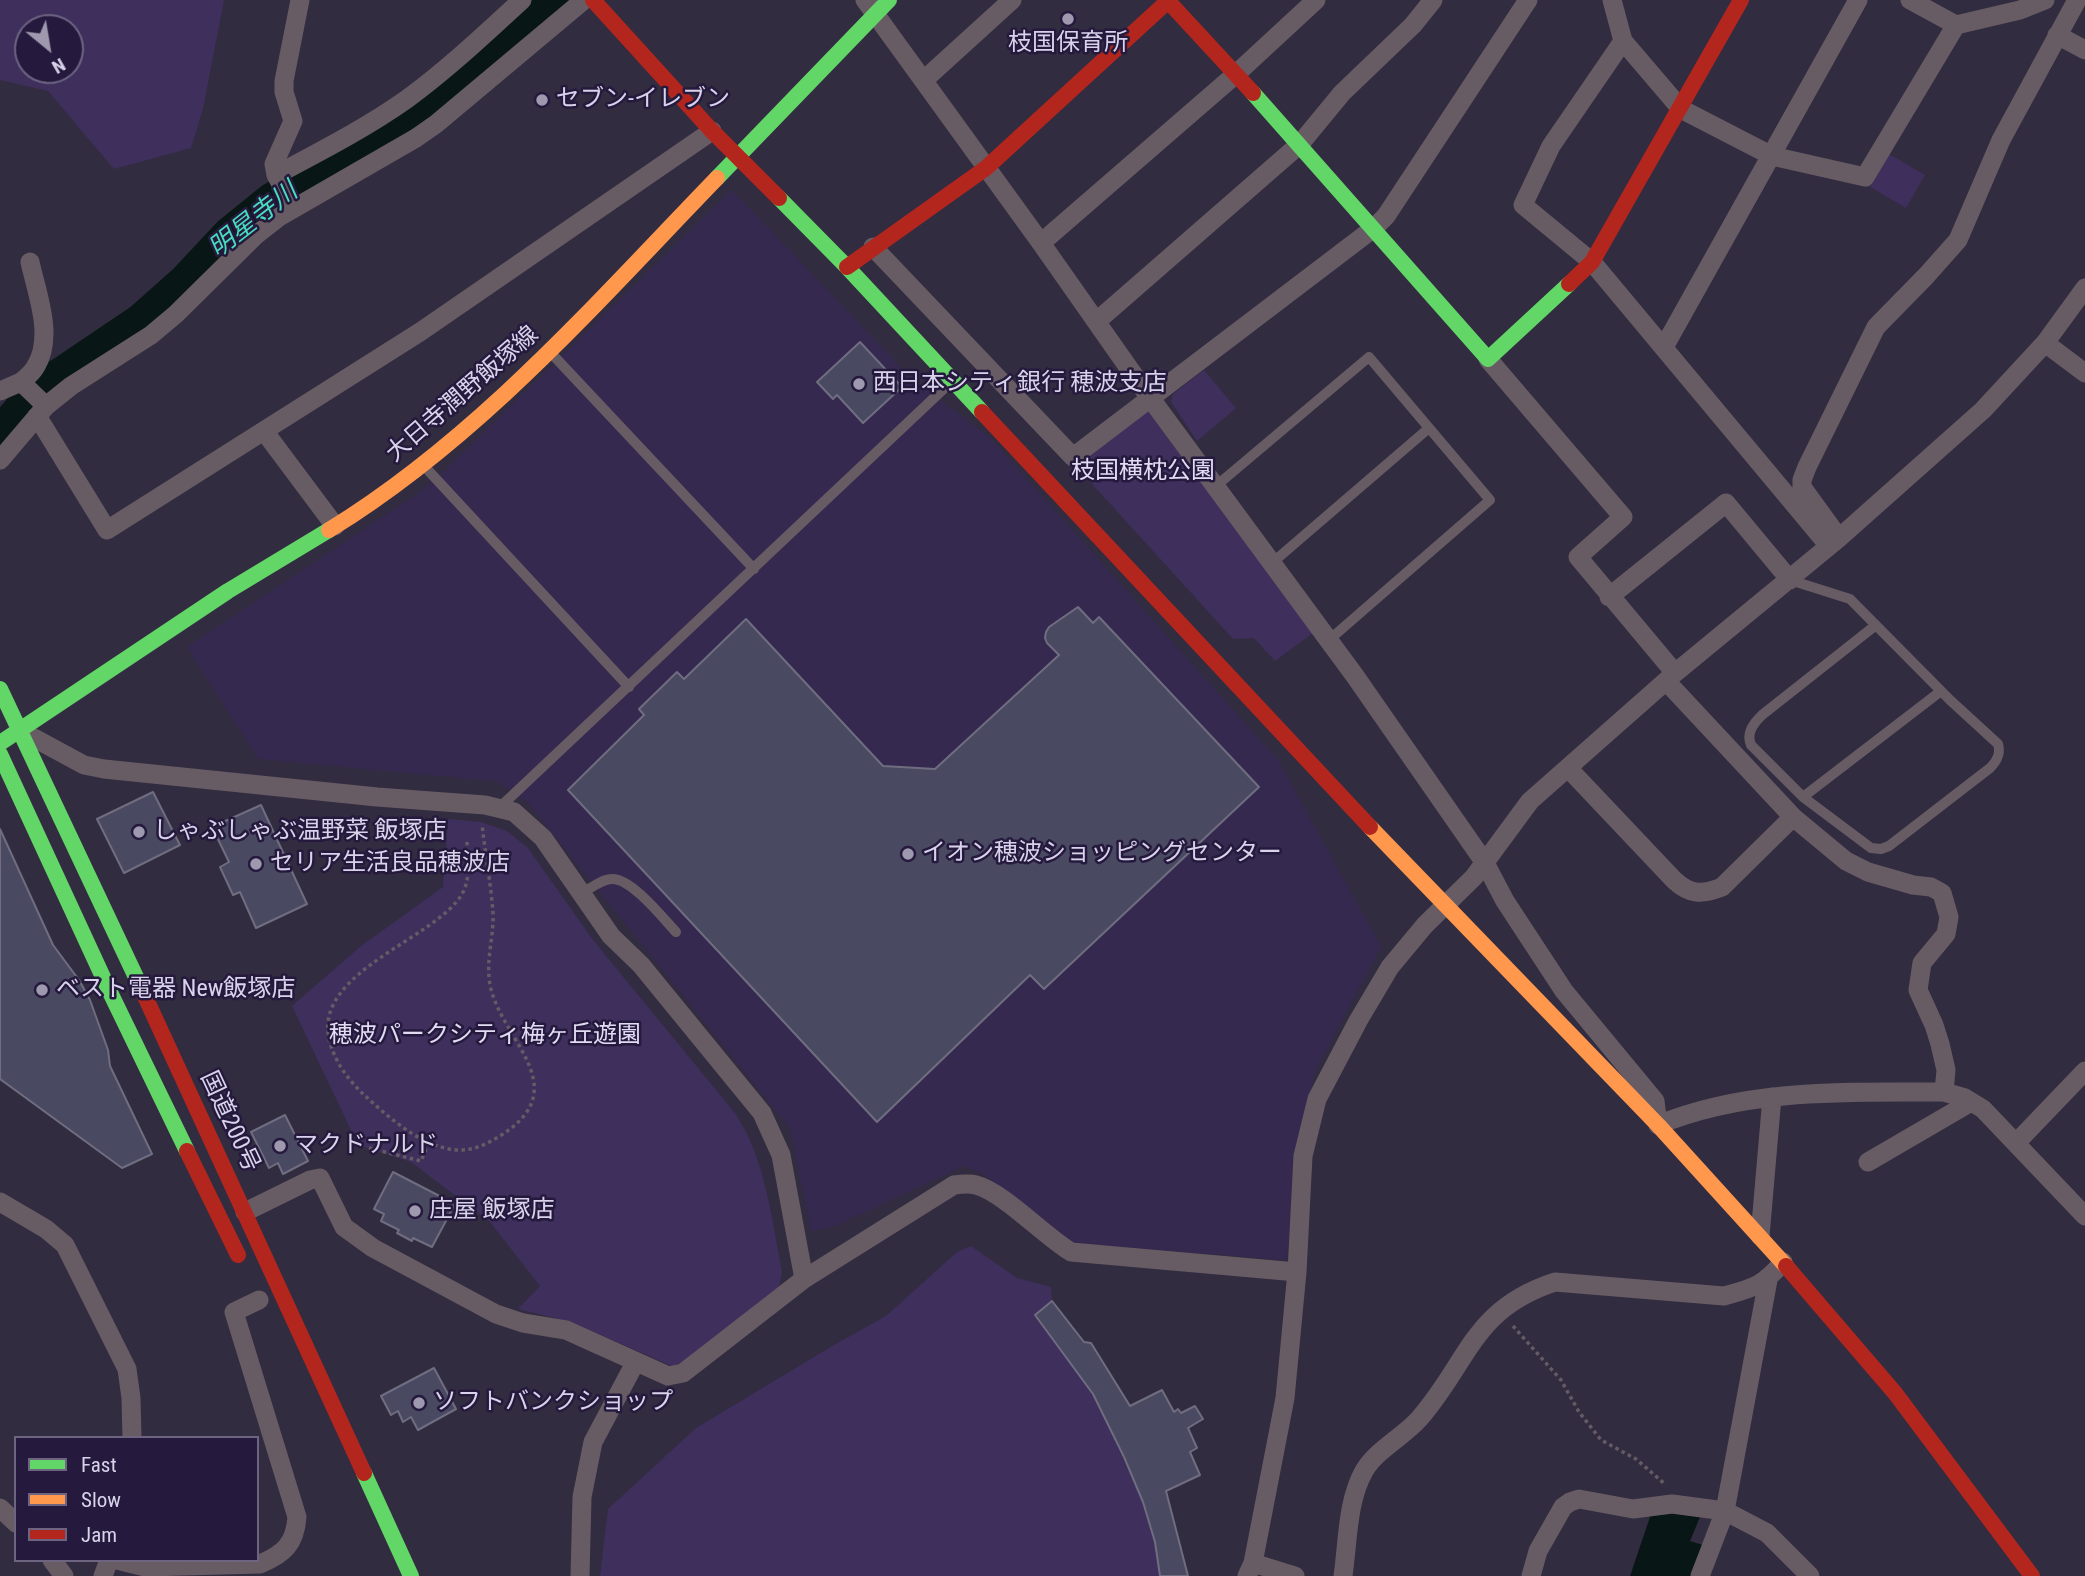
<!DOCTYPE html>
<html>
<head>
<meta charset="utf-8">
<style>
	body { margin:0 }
	#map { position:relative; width:2085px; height:1576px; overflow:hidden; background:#322c40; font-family:"Roboto Condensed",sans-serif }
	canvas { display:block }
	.legend { position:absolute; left:14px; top:1436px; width:245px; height:126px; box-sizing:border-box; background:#251a3d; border:2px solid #6d6482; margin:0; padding:9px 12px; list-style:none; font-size:21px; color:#d8d3ea }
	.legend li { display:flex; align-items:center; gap:14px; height:35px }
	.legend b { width:35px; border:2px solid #6d6482 }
	.north { position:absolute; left:14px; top:14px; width:70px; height:70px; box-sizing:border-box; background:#251a3d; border:2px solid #6d6482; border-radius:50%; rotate:150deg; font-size:19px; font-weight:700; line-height:28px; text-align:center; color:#d8d3ea }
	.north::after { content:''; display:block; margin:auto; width:24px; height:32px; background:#9e99ae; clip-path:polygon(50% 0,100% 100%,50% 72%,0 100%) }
</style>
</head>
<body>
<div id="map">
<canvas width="2085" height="1576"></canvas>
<ul class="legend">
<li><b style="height:9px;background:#63d668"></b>Fast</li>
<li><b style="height:9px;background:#ff974d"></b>Slow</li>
<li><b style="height:9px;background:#b3261e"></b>Jam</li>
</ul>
<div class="north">N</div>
</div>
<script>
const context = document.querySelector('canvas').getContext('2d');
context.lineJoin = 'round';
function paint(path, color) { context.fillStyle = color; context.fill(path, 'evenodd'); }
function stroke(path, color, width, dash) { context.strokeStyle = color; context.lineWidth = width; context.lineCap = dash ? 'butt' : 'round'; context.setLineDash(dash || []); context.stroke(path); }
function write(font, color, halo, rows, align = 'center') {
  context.font = font + ' "Roboto Condensed","Noto Sans JP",sans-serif'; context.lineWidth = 5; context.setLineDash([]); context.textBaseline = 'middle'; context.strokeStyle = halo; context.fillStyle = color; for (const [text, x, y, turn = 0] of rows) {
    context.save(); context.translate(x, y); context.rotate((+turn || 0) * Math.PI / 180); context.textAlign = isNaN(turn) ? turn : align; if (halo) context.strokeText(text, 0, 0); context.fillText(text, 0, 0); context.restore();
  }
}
paint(new Path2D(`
	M 732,190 L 910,377 L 990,438 L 1278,760 L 1381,947 L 1314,1073 L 1286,1260 L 1070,1243 L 983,1174 L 964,1166 L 833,1227 L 811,1231 L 790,1128 L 528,803 L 496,781 L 258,759 L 187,647 L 419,493 L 445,470 Z`), '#352950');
paint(new Path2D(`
	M 0,0 L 224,0 L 203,109 L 191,148 L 114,169 L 48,91 L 0,80 ZM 70,28 L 70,70 L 28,70 L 28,28 Z
	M 1889,154 L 1925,175 L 1906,208 L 1870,187 Z
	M 1204,370 L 1236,408 L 1197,441 L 1171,402 L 1173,394 Z
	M 1146,408 L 1313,633 L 1275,661 L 1254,638 L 1233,639 L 1074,464 Z
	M 448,819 L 481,822 L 507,831 L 528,848 L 593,940 L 735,1113 C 766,1160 771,1217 782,1272 L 779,1287 L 683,1363 L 672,1366 L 571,1322 L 518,1309 L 540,1286 L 490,1222 L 411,1162 L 358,1145 L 292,1006 L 361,946 L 443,887 Z
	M 971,1246 L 1017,1278 L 1051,1287 L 1052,1301 L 1143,1502 L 1155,1542 L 1160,1576 L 600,1576 L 608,1509 L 696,1428 L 834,1345 L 886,1316 L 957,1252 Z`), '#3e2f5d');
paint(new Path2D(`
	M 1658,1511 L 1700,1517 L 1690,1541 L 1706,1546 L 1691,1576 L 1630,1576 L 1651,1514 Z`), '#081715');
stroke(new Path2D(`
	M 0,434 L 43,384 L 61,375 L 141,321 L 186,281 L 230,234 L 272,200 L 390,134 L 445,93 L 556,0`), '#081715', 35);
const building = new Path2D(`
	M 860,342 L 902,387 L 863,423 L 837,395 L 833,399 L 817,382 Z
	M 1078,607 L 1093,623 L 1099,617 L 1259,787 L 1044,989 L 1030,975 L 877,1122 L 568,790 L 644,715 L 639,709 L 677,672 L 684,679 L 746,619 L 883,766 L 935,769 L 1059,655 L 1047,643 L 1045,638 L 1046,632 L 1049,627 Z
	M 153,792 L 180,845 L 124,873 L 97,819 Z
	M 261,805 L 307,904 L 256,928 L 240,892 L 233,895 L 220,867 L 229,862 L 212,827 Z
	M 0,829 L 53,945 L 79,980 L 90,1000 L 108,1050 L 110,1066 L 152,1154 L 122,1168 L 0,1079 Z
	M 285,1115 L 308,1161 L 283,1174 L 278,1163 L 269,1168 L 251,1132 Z
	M 393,1172 L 455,1204 L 432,1247 L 413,1238 L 412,1241 L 397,1233 L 399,1230 L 381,1221 L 384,1214 L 374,1209 Z
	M 1052,1301 L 1084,1342 L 1091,1343 L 1130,1406 L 1162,1390 L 1174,1412 L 1178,1409 L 1181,1413 L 1195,1406 L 1203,1419 L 1188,1428 L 1197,1448 L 1190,1452 L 1200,1475 L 1166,1491 L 1188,1576 L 1160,1576 L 1155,1542 L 1143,1502 L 1124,1457 L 1093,1394 L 1035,1315 Z
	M 434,1368 L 456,1409 L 418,1430 L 411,1417 L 403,1422 L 398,1411 L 391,1415 L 381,1396 Z`);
paint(building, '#4a4962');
stroke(building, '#6f6d7f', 2);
stroke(new Path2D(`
	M 467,842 C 468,859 471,878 462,894 C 436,939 314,971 329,1039 C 334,1060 346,1077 361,1092 C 386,1115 415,1142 449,1149 C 470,1153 486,1145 503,1134 C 579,1084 493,1035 489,977 C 487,956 494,934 493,913 C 491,884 485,853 482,824
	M 369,1148 L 421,1161 L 429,1142
	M 1513,1326 L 1561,1380 L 1579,1412 L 1601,1440 L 1636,1459 L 1666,1485`), '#655b65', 3.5, [3.5, 3.5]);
stroke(new Path2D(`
	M 551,353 L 754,569
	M 425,467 L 629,687
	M 1216,486 L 1369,357 L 1490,500 L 1329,640
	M 1272,563 L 1429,428
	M 1790,580 L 1850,599 L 1950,700 L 1998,744 C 2001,754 1997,761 1990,768 L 1889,846 L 1881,849 L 1871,848 L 1803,797 L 1751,745 C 1746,733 1753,724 1762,715 L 1876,625
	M 1803,797 L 1941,691
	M 499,808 L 952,381
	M 582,893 C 591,888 602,879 612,879 C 631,878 663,918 676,932`), '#685c64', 10);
stroke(new Path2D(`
	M 865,0 L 1041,243 L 1140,384 L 1355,676 L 1485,863 L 1505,901 L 1564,991 L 1655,1101 L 1658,1125 C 1747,1088 1849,1092 1944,1092 L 1965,1098 L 1983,1109 L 2085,1216
	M 1612,0 L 1623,41 L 1681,109 L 1772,156 L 1865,177 L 1956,25
	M 1910,0 L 1956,25 L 2020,10 L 2045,0
	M 2057,35 L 2085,50
	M 1623,41 L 1551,146 L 1523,205 L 1592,262 L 1829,546
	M 924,80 L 1012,0
	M 276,175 L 274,164 L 293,121 L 284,92 L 284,81 L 300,0
	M 294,208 L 276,175 C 321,151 366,128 407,99 C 448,69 485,34 522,0
	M 1041,243 L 1236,74 L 1316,0
	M 873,247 L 1073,457 L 1374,228 L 1386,216 L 1528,0
	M 1097,321 L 1300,144 L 1342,93 L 1413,25 L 1433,0
	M 2045,343 L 2085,373
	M 1664,347 L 1858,0
	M 1488,359 L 1623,517 L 1578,557 L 1675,673
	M 21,382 C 26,378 33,372 36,366 C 54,336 37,294 30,262
	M 0,391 L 21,382 L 46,406
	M 37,416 L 107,530 L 420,332 L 712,131
	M 264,431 L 335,526
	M 0,460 L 46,406 L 71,386 L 151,335 L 176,314 L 256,235 L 279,217 L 416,138 L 436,124 L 584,0
	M 1839,538 L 1802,487 L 1802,480 L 1807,467 L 1876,327 L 1926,276 L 1958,240 L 2001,140 L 2077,0
	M 1609,597 L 1726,503 L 1790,580
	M 1666,681 L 1793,817 L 1846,861 L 1868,872 L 1913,885 L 1931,887 L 1942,893 L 1949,917 L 1946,934 L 1922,963 L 1918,990 L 1934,1025 L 1940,1044 L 1946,1070 L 1944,1092
	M 23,732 L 84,765 L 104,769 L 377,797 L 485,805 L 514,812 L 543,838 L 611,936 L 641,965 L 762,1113 L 781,1155 L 804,1279
	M 1568,768 L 1674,880 C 1690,895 1702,895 1722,887 L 1793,817
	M 2016,1143 L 2085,1071
	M 1868,1162 L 1971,1102
	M 0,1202 L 46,1229 L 65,1245 L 127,1369 L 131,1398 L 132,1438
	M 245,1212 L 310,1180 L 320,1178 L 344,1227 L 373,1248 L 496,1314 L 523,1323 L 566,1330 L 668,1376 L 683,1373 L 804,1279 L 954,1185 C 961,1184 969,1183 976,1185 C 1003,1192 1043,1235 1071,1252 L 1297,1272
	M 1760,1236 L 1772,1097
	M 0,1508 L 16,1523
	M 52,1560 L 64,1576
	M 117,1560 L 145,1567 L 260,1564 C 284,1554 295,1544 297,1517 L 234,1312 L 259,1300
	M 1253,1563 L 1295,1576
	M 103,1576 L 109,1560
	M 580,1576 L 582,1497 L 593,1442 L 635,1363
	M 1247,1576 L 1253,1563 L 1285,1398 L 1297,1272 L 1303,1156 L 1317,1099 L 1358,1021 L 1390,967 L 1425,925 L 1474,877 L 1530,801 L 1675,673 L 1839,538 L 1983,410 L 2045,343 L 2085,288
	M 1343,1576 C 1348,1542 1347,1501 1364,1471 C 1376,1450 1403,1437 1419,1419 C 1469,1362 1472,1309 1555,1282 L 1724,1296 C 1753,1288 1763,1286 1783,1262
	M 1531,1576 L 1538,1551 L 1563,1507 L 1570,1502 L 1579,1499 L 1633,1509 L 1672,1504 L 1725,1511 L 1767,1533 L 1810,1576
	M 1700,1576 L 1725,1511 L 1768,1280`), '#685c64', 19);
stroke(new Path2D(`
	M 1253,93 L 1488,359 L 1569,284
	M 717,178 L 889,0
	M 779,198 L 847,267 L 982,412
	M 0,689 L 143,992
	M 0,743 L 228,591 L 329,530
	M 0,754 L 108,988 L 187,1151
	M 364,1473 L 411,1576`), '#63d668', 16);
stroke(new Path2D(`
	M 329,530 C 479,438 596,303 717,178
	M 1370,827 L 1658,1125 L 1786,1266`), '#ff974d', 16);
stroke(new Path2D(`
	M 593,0 L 712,131 L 779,198
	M 847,267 L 986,168 L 1168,1 L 1253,93
	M 1569,284 L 1592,262 L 1741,0
	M 982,412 L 1370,827
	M 143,992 L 364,1473
	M 187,1151 L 238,1255
	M 1786,1266 L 1895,1393 L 2032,1576`), '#b3261e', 16);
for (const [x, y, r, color] of [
	[1068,19,7,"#9e99ae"],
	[542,100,7,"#9e99ae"],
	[859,384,7,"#9e99ae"],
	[139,832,7,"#9e99ae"],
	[908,854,7,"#9e99ae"],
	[256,864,7,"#9e99ae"],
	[42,990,7,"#9e99ae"],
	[280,1146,7,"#9e99ae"],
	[415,1211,7,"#9e99ae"],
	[419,1403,7,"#9e99ae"]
]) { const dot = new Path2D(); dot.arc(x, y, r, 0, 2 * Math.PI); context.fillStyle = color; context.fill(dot); stroke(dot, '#251a3d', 2.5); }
write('24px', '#d8d3ea', '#251a3d', [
	["枝国保育所",1068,44,"center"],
	["セブン-イレブン",556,100],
	["西日本シティ銀行 穂波支店",873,384],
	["しゃぶしゃぶ温野菜 飯塚店",153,832],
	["イオン穂波ショッピングセンター",922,854],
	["セリア生活良品穂波店",270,864],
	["ベスト電器 New飯塚店",56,990],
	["マクドナルド",294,1146],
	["庄屋 飯塚店",429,1211],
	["ソフトバンクショップ",433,1403]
], 'left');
write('24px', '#d8d3ea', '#251a3d', [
	["大日寺潤野飯塚線",463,395,-41],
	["国道200号",229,1122,65]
]);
write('24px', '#e1dbf3', '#251a3d', [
	["枝国横枕公園",1143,472],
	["穂波パークシティ梅ヶ丘遊園",485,1036]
]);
write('italic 26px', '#47ddbf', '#251a3d', [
	["明星寺川",254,221,-38]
]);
</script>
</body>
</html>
